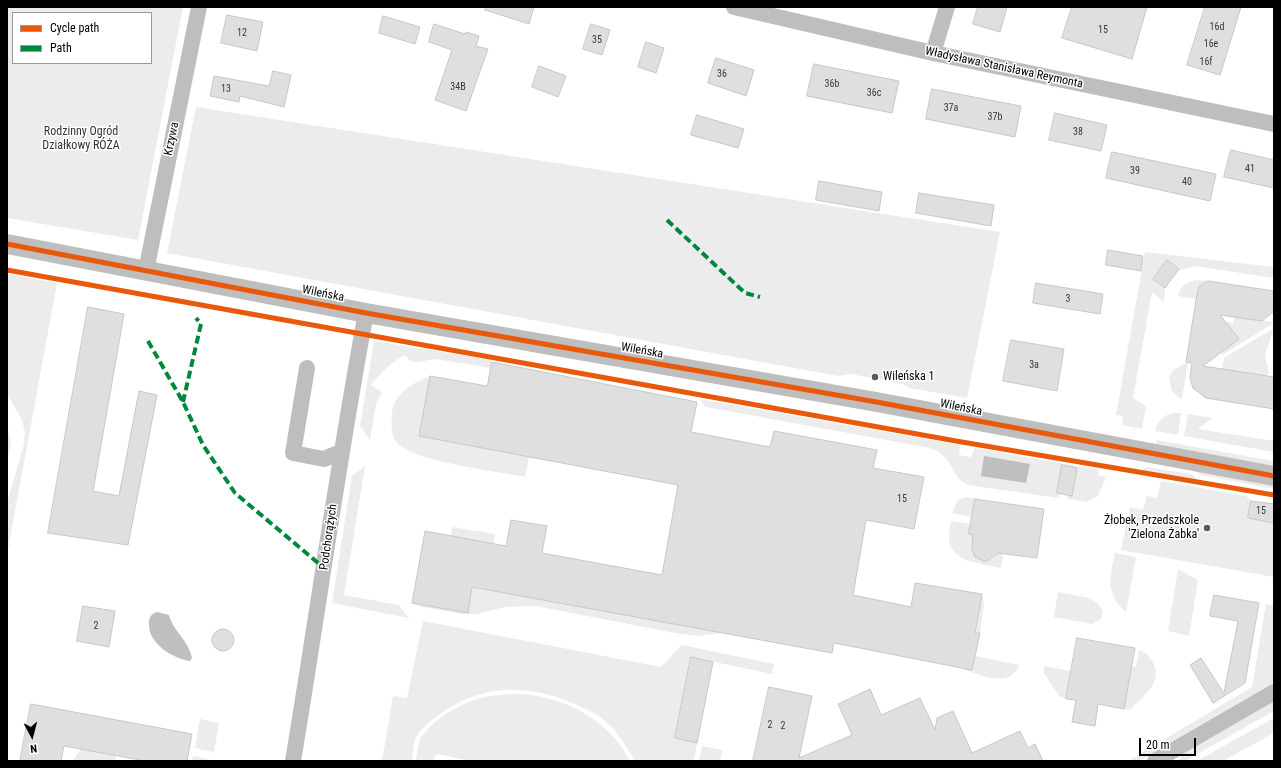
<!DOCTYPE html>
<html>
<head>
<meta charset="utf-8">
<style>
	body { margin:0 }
	#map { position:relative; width:1281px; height:768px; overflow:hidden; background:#fff; font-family:"Roboto Condensed",sans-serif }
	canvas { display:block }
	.frame { position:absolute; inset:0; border:8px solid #000; pointer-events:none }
	.legend { position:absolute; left:12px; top:12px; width:140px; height:52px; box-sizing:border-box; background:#fff; border:1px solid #999; margin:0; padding:5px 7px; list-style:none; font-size:12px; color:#000 }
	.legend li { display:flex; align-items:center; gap:8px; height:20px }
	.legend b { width:20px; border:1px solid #999 }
	.north { position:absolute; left:12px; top:716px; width:40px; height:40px; -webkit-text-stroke:3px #fff; paint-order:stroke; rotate:173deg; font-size:11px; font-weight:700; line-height:16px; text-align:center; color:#000 }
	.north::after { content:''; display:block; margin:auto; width:14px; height:18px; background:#000; clip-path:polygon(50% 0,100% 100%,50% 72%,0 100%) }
	.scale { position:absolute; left:1139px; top:738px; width:57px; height:18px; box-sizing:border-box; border:2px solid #000; border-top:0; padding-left:5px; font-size:12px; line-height:14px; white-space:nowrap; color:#000; -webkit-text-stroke:3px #fff; paint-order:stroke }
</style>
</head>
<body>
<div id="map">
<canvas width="1281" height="768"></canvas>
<div class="frame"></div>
<ul class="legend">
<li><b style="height:5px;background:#e8590c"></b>Cycle path</li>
<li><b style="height:5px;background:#00873e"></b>Path</li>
</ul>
<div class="north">N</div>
<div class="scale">20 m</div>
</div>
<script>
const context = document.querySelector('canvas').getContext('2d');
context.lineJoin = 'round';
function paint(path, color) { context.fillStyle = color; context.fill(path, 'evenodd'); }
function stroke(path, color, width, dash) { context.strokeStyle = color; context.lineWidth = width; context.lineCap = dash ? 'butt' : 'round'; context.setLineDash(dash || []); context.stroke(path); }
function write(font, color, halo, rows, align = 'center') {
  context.font = font + ' "Roboto Condensed",sans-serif'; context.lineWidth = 3; context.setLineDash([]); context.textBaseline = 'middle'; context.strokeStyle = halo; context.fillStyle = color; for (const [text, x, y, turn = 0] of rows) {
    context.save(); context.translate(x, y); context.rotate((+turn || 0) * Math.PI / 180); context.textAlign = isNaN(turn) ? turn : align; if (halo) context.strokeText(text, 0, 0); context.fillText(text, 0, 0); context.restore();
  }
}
paint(new Path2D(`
	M 7,7 L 183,7 L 138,240 L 7,218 ZM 13,13 L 151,13 L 151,63 L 13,63 Z
	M 196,107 L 1000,232 L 967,398 L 909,388 L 902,384 L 851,374 L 838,376 L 167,253 Z
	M 1145,252 L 1274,267 L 1274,278 L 1194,266 L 1180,270 L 1166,261 L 1153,279 L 1165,288 L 1164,302 L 1152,292 L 1133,398 L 1146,406 L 1142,429 L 1122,425 L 1123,416 L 1116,415 Z
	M 7,274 L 57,283 L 7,555 L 7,503 L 24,444 L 25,432 L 22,420 L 7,394 Z
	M 1196,280 L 1208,281 L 1200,286 L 1196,299 L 1178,296 C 1180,286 1186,282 1196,280 Z
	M 1234,317 L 1274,322 L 1274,323 L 1222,355 L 1227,322 L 1233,323 Z
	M 1274,328 L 1265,355 L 1269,373 L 1265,376 L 1222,369 L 1224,358 Z
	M 374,341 L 492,360 L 491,368 L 435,359 L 418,362 L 410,361 L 405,355 C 391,362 380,373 371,385 L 382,392 L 376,404 L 370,440 L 360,426 Z
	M 1188,362 L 1182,399 L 1172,392 L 1169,378 L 1173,370 Z
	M 430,376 L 419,436 L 529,457 L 525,477 C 499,472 414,461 398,444 C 391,437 391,425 392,415 C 392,394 413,383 430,376 Z
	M 699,399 L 960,445 L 959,455 L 971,457 L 975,448 L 1099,470 L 1098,475 L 1106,477 L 1098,496 L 1087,502 L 1068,499 L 1068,495 L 1072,495 L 1077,468 L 1063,465 L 1057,493 L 1060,494 L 1059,498 L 968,485 C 950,477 954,456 930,448 L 706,407 Z
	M 1173,413 L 1181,413 L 1178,435 L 1155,431 C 1157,421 1164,415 1173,413 Z
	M 1188,414 L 1212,418 L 1198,429 L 1274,441 L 1274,452 L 1184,436 Z
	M 7,424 L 11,444 L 7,461 Z
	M 1156,440 L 1274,461 L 1274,466 L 1157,445 Z
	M 365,466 L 344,595 L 399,605 L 409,618 L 332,603 L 352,476 Z
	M 1146,467 L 1191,474 L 1196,478 L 1194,480 L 1141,471 Z
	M 1196,471 L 1274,485 L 1274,489 L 1201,475 Z
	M 1161,481 L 1246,496 L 1251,501 L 1248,518 L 1274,522 L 1274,577 L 1121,550 L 1130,507 L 1143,510 L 1147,496 L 1157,498 Z
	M 966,497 L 975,499 L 972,517 L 952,513 L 957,501 Z
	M 951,521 L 971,524 L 972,534 L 975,539 C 968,550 978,567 991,559 C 996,556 1000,549 1005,545 L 1001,568 C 983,564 948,562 949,537 C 949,531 950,526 951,521 Z
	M 452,527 L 495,534 L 494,544 L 451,536 Z
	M 1115,553 L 1136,557 L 1126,612 C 1105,594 1110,577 1115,553 Z
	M 1178,569 L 1198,580 L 1189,636 L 1168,631 Z
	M 472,587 L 723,633 L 698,636 L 675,633 L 535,606 L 505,607 L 477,614 L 462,614 L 422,607 L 412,603 L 468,613 Z
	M 1058,592 L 1089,598 L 1098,604 L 1103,611 L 1101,619 L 1092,624 L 1054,617 Z
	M 982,594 L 984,604 L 980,633 L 975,633 Z
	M 1266,604 L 1274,606 L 1274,682 L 1139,761 L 1128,761 L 1252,687 Z
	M 423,621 L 661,667 L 682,645 L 774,664 L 772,674 L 691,657 L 675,738 L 697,743 L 694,761 L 635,761 C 626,745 615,727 599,716 C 591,711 581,707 572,703 C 528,684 483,684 443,712 C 433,719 422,727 416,737 C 413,743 413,754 412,761 L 382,761 L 393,696 L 407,698 Z
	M 1139,650 C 1153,655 1161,673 1152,686 C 1146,695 1137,702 1130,710 L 1124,709 L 1132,667 L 1136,667 Z
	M 975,656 L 1019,665 C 1010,690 978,674 960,668 L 972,670 Z
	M 1044,666 L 1071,671 L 1066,699 L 1059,696 L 1044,673 Z
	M 513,694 C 561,694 608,718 630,761 L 472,761 L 436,754 L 434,761 L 416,761 C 417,754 418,745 420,740 C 430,720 464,701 485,697 C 494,695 504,695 513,694 Z
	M 1274,701 L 1274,711 L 1185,761 L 1178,761 L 1182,755 Z
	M 1274,718 L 1274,733 L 1223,761 L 1197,761 Z
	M 200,719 L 219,723 L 214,752 L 195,748 Z
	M 702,746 L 722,750 L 720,761 L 699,761 Z
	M 81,749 L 116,756 L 115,761 L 73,761 Z
	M 193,756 L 212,760 L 212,761 L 192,761 Z`), '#ececec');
paint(new Path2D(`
	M 984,456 L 1030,464 L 1026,483 L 981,476 Z
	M 157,612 L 169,615 C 173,631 189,641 192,658 L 190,661 C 173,659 148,643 149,624 C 149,617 151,614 157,612 Z`), '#bfbfbf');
const building = new Path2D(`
	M 486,7 L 534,7 L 529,24 L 485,10 Z
	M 978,7 L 1007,7 L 1000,32 L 973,24 Z
	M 1072,7 L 1147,7 L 1132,59 L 1062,38 Z
	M 1205,7 L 1241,7 L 1220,75 L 1187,65 Z
	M 227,15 L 263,22 L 257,51 L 221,43 Z
	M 383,16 L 420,27 L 415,44 L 379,33 Z
	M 434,24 L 465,34 L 466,32 L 479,36 L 476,46 L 488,49 L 466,111 L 435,100 L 452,50 L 429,42 Z
	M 591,24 L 610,30 L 602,55 L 583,49 Z
	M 646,42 L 664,48 L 656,73 L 638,67 Z
	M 716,58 L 754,70 L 746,96 L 708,83 Z
	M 814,64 L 899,81 L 892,113 L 807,96 Z
	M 539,66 L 566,76 L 558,97 L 532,87 Z
	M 273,71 L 291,75 L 284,107 L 240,96 L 239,102 L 210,96 L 214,76 L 269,86 Z
	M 932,89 L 1021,106 L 1015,137 L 926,119 Z
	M 1055,113 L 1107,125 L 1101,151 L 1049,140 Z
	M 697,115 L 744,129 L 738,148 L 691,135 Z
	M 1231,150 L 1274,160 L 1274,188 L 1224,177 Z
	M 1112,152 L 1216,174 L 1210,201 L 1106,178 Z
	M 819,181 L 882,192 L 879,211 L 816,200 Z
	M 919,193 L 994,205 L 991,226 L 916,213 Z
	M 1108,250 L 1143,256 L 1141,271 L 1106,265 Z
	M 1167,260 L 1179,269 L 1165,288 L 1153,279 Z
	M 1208,281 L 1274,291 L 1274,311 L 1262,321 L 1220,315 L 1239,339 L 1203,366 L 1274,377 L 1274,409 L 1206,398 L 1193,388 L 1190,378 L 1192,363 L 1186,362 L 1197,294 L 1199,287 Z
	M 1036,283 L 1103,294 L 1100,314 L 1033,303 Z
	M 88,307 L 124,314 L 93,491 L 119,496 L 139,391 L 157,395 L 128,545 L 48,533 Z
	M 1011,340 L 1064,349 L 1057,391 L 1003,381 Z
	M 492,362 L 697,402 L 691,432 L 770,447 L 774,431 L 877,450 L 873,468 L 924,477 L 914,529 L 866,520 L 853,595 L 911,607 L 915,583 L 982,594 L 975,633 L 980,633 L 972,670 L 834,643 L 832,653 L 472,587 L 468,613 L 412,603 L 425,531 L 506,546 L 511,520 L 547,526 L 542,553 L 662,575 L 678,485 L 419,436 L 430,376 L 487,386 Z
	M 1062,465 L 1077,468 L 1072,496 L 1057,493 Z
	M 975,499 L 1044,509 L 1037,558 L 998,553 L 987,561 L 983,561 L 975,557 L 972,549 L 973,535 L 969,534 Z
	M 1251,501 L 1274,504 L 1274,523 L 1248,518 Z
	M 1214,595 L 1259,603 L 1245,683 L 1213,703 L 1190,665 L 1201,658 L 1224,693 L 1238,621 L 1210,616 Z
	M 83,606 L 115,611 L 109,647 L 77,641 Z
	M212 640a11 11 0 1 1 22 0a11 11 0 1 1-22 0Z
	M 1077,638 L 1135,648 L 1124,709 L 1098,704 L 1095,726 L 1072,722 L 1076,700 L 1066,699 Z
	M 691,657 L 713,662 L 697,743 L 675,738 Z
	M 769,687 L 812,696 L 799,758 L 852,735 L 838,704 L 870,689 L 881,715 L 920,698 L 935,730 L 937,718 L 953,711 L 972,753 L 1020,731 L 1028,748 L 1035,744 L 1043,761 L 753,761 Z
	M 31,704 L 192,734 L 187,761 L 145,761 L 64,746 L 61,761 L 20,761 Z`);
paint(building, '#dfdfdf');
stroke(building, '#c7c7c7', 1);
stroke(new Path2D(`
	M 734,7 L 933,53 L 1274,124
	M 933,53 L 947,7
	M 146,271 L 199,7
	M 307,368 L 293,453 L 324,459 L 341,452
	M 293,761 C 318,612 338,461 366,313
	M 1155,761 L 1274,692`), '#bebebe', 16);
stroke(new Path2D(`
	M 7,244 L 366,313 L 871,401 L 1274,476`), '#bebebe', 20);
stroke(new Path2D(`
	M 667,220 L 745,293 L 760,297
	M 148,341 L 183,402 L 203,445 L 235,493 L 324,568
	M 183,402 L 201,324 L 196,318`), '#00873e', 4, [8, 4]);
stroke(new Path2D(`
	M 7,244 L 366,313 L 871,401 L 1274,476
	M 7,270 L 956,441 L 1274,495`), '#e8590c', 5);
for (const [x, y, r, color] of [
	[875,377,4,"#595959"],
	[1207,528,4,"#595959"]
]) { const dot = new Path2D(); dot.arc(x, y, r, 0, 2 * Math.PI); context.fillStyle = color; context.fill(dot); stroke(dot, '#fff', 1.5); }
write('10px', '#383838', null, [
	["16d",1217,27],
	["15",1103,30],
	["12",242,33],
	["35",597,40],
	["16e",1211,44],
	["16f",1206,62],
	["36",722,74],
	["36b",832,84],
	["34B",458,87],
	["13",226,89],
	["36c",874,93],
	["37a",951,108],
	["37b",995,117],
	["38",1078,132],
	["41",1250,169],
	["39",1135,171],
	["40",1187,182],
	["3",1068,299],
	["3a",1034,365],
	["15",902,499],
	["15",1261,511],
	["2",96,626],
	["2",770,725],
	["2",783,726]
]);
write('12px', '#000', '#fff', [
	["Władysława Stanisława Reymonta",1004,68,12],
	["Krzywa",172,139,-78],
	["Wileńska",323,294,11],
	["Wileńska",642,351,10],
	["Wileńska",961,408,11],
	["Podchorążych",329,537,-82]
]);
write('12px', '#333', '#fff', [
	["Rodzinny Ogród",81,132],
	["Działkowy RÓŻA",81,146]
]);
write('12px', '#000', '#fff', [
	["Wileńska 1",883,377],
	["Żłobek, Przedszkole",1199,521,"right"],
	["'Zielona Żabka'",1199,535,"right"]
], 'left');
</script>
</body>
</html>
